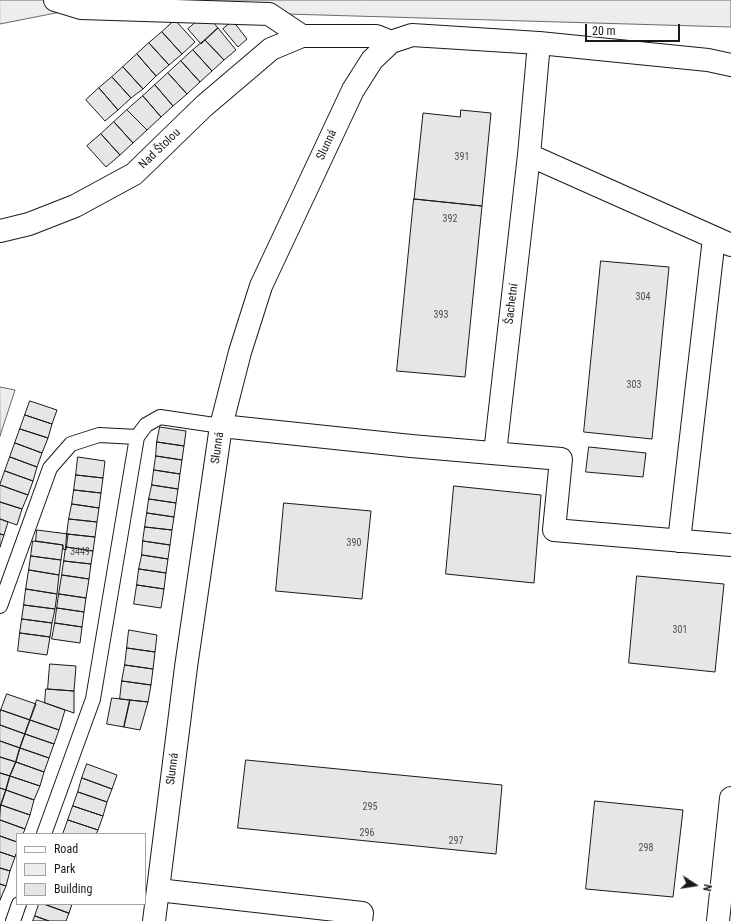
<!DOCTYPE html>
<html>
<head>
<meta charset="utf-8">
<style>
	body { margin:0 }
	#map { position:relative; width:731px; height:921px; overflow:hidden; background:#fff; font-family:"Roboto Condensed",sans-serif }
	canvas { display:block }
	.legend { position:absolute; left:16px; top:833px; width:130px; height:72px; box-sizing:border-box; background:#fff; border:1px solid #a3a3a3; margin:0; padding:5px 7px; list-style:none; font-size:12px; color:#1a1a1a }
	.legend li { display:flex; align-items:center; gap:8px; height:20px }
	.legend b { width:20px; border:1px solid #a3a3a3 }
	.north { position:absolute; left:675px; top:865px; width:40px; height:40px; -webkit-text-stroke:3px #fff; paint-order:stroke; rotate:102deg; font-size:11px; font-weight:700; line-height:16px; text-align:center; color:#1a1a1a }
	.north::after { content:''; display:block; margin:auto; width:14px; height:18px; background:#1a1a1a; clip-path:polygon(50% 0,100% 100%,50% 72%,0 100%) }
	.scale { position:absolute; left:585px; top:24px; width:95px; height:18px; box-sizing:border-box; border:2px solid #1a1a1a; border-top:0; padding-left:5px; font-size:12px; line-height:14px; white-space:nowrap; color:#1a1a1a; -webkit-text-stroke:3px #fff; paint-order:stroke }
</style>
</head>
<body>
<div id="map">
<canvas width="731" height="921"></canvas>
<ul class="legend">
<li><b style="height:5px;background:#fff"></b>Road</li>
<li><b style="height:11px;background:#ededed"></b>Park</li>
<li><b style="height:11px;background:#e6e6e6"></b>Building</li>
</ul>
<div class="north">N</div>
<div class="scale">20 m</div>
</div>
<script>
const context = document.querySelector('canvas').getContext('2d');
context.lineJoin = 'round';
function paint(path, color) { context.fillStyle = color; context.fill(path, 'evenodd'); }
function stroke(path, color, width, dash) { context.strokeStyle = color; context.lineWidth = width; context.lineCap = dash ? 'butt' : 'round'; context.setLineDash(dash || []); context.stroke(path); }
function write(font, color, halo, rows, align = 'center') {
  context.font = font + ' "Roboto Condensed",sans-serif'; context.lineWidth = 3; context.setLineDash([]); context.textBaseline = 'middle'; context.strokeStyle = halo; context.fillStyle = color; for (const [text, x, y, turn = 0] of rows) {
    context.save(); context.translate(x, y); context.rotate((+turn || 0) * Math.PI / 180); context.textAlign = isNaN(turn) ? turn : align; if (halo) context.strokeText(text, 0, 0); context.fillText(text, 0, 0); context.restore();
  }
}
const green = new Path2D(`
	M 0,0 L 731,0 L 731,27 L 81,8 L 0,24 Z
	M 0,387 L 15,390 L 0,436 Z`);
paint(green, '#ededed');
stroke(green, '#6a6a6a', 1);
const building = new Path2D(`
	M 206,14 L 218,28 L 201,44 L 188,29 Z
	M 175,20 L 195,42 L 182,54 L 162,32 Z
	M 233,21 L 247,39 L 238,47 L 223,29 Z
	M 218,28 L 236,50 L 224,60 L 205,40 Z
	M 162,32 L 182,54 L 169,65 L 149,43 Z
	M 205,40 L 224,60 L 212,71 L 193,50 Z
	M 149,43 L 169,65 L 156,76 L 137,54 Z
	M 193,50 L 212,71 L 200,82 L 181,61 Z
	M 137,54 L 156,76 L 143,89 L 123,67 Z
	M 181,61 L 200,82 L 187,94 L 168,73 Z
	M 123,67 L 143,89 L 131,98 L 112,77 Z
	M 168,73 L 187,94 L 173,106 L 155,85 Z
	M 112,77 L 131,98 L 118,110 L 99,88 Z
	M 155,85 L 173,106 L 161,117 L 143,96 Z
	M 99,88 L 118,110 L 105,121 L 86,100 Z
	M 143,96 L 161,117 L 147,130 L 127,110 Z
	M 127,110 L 147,130 L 133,143 L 114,122 Z
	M 461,110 L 491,113 L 482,206 L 414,199 L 423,113 L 460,117 Z
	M 114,122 L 133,143 L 120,155 L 101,134 Z
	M 101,134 L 120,155 L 106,167 L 87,146 Z
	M 414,199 L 482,206 L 465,377 L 397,371 Z
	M 601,261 L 669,267 L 652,439 L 584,432 Z
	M 30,401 L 57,410 L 52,424 L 25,415 Z
	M 25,415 L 52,424 L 48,438 L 20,429 Z
	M 160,427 L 186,431 L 184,446 L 157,442 Z
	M 20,429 L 48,438 L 42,453 L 15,443 Z
	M 157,442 L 184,446 L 182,460 L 156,456 Z
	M 15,443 L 42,453 L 37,467 L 10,457 Z
	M 589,447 L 646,453 L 643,477 L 586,472 Z
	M 156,456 L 182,460 L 180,474 L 154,470 Z
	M 10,457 L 37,467 L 33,481 L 5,471 Z
	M 78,457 L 105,461 L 103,478 L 76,475 Z
	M 154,470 L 180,474 L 178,489 L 152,485 Z
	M 5,471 L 33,481 L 28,495 L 0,485 Z
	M 76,475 L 103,478 L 101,493 L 74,490 Z
	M 0,485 L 28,495 L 22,509 L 0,502 Z
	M 152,485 L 178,489 L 176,503 L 149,499 Z
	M 454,486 L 541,495 L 534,583 L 446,574 Z
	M 74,490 L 101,493 L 99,508 L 72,504 Z
	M 149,499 L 176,503 L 174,517 L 147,513 Z
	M 0,502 L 22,509 L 17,525 L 0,519 Z
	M 284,503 L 371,511 L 362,599 L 276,591 Z
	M 72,504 L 99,508 L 97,522 L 69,519 Z
	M 147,513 L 174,517 L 172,530 L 145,527 Z
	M 0,519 L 8,522 L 4,535 L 0,534 Z
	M 69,519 L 97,522 L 95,537 L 67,534 Z
	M 145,527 L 172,530 L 170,545 L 143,541 Z
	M 37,530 L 68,534 L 66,550 L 63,549 L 63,545 L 36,541 Z
	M 0,534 L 4,535 L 0,547 Z
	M 67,534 L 95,537 L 93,551 L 66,547 Z
	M 33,541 L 63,545 L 61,560 L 31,556 Z
	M 143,541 L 170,545 L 168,559 L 142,555 Z
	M 66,547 L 93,551 L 91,564 L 64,561 Z
	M 142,555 L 168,559 L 166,573 L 139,569 Z
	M 31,556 L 61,560 L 59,575 L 29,570 Z
	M 64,561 L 91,564 L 89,579 L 62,575 Z
	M 139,569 L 166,573 L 164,589 L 137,585 Z
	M 29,570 L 59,575 L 57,594 L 26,589 Z
	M 62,575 L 89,579 L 86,598 L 59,594 Z
	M 637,576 L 724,584 L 715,672 L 629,663 Z
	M 137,585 L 164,589 L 161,608 L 134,604 Z
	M 26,589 L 57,594 L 55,609 L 24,605 Z
	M 59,594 L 86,598 L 84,612 L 57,608 Z
	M 24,605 L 55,609 L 52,623 L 22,619 Z
	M 57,608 L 84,612 L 82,627 L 55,623 Z
	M 22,619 L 52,623 L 50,637 L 20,633 Z
	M 55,623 L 82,627 L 80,643 L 52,639 Z
	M 129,630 L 157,635 L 155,652 L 127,648 Z
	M 20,633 L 50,637 L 47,655 L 18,651 Z
	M 127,648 L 155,652 L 153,669 L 125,665 Z
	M 50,664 L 76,666 L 74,691 L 48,689 Z
	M 125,665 L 153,669 L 151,685 L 122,681 Z
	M 122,681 L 151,685 L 148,702 L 120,699 Z
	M 46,689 L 74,691 L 74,713 L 45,703 Z
	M 7,694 L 36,704 L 30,720 L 1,710 Z
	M 112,698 L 130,700 L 124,727 L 107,724 Z
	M 37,700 L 65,710 L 59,730 L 30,720 Z
	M 130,700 L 148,702 L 140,730 L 124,727 Z
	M 1,710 L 30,720 L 25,734 L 0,725 L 0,713 Z
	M 30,720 L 59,730 L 54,744 L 25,734 Z
	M 0,725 L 25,734 L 20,748 L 0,741 Z
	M 25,734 L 54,744 L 49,758 L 20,748 Z
	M 0,741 L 20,748 L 16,762 L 0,757 Z
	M 20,748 L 49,758 L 44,772 L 16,762 Z
	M 0,757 L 16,762 L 10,776 L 0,773 Z
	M 246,760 L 502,785 L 496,854 L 238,828 Z
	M 16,762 L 44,772 L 40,786 L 10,776 Z
	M 87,764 L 117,775 L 112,789 L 82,778 Z
	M 0,773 L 10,776 L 6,790 L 0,788 Z
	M 10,776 L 40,786 L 34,800 L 6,790 Z
	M 82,778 L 112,789 L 107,802 L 78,792 Z
	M 0,788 L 6,790 L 1,805 L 0,804 Z
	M 6,790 L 34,800 L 30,815 L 1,805 Z
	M 78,792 L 107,802 L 103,816 L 73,806 Z
	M 595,801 L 683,810 L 673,897 L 586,889 Z
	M 1,805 L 30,815 L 25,829 L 0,820 Z
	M 73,806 L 103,816 L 98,830 L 68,820 Z
	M 0,820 L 25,829 L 23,834 L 17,834 L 17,842 L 0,836 Z
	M 68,820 L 98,830 L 96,834 L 63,834 Z
	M 0,836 L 17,842 L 17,851 L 15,857 L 0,852 Z
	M 0,852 L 15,857 L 10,871 L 0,868 Z
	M 0,868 L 10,871 L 6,886 L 0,884 Z
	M 0,884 L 6,886 L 0,900 Z
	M 39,904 L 44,904 L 69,913 L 66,921 L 49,921 L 35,916 Z
	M 44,904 L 72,904 L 69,913 Z
	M 35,916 L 49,921 L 33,921 Z`);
paint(building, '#e6e6e6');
stroke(building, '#1a1a1a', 1);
const service = new Path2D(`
	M 0,606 L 50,468 L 71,444 L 99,435 L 137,437
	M 44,834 L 93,699 L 137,437 L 146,425 L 160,417 L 221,426
	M 13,921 L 19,904`);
const minor = new Path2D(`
	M 55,0 L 81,8 L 269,14 L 302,36
	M 529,155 L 731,245
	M 0,231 L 29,224 L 75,206 L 134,174 L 204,106 L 271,49 L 302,36 L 376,36 L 391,42 L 412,35 L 539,43 L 708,60 L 731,65
	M 221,426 L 411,446 L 561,459 L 554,530 L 731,545
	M 495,453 L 529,155 L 539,43
	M 679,541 L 714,238
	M 158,890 L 362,913 L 361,921
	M 154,921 L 186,667 L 221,426 L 240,352 L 261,286 L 353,90 L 372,60 L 391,42
	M 718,921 L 731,798`);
stroke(service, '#1a1a1a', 16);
stroke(minor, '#1a1a1a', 24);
stroke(service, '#fff', 14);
stroke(minor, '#fff', 22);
write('10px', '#4d4d4d', null, [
	["391",462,157],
	["392",450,219],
	["304",643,297],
	["393",441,315],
	["303",634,385],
	["390",354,543],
	["3449",80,552],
	["301",680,630],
	["295",370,807],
	["296",367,833],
	["297",456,841],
	["298",646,848]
]);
write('12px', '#1a1a1a', '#fff', [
	["Slunná",327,145,-65],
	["Nad Štolou",160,149,-44],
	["Šachetní",512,304,-83],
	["Slunná",218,448,-82],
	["Slunná",173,769,-83]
]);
</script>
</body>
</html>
